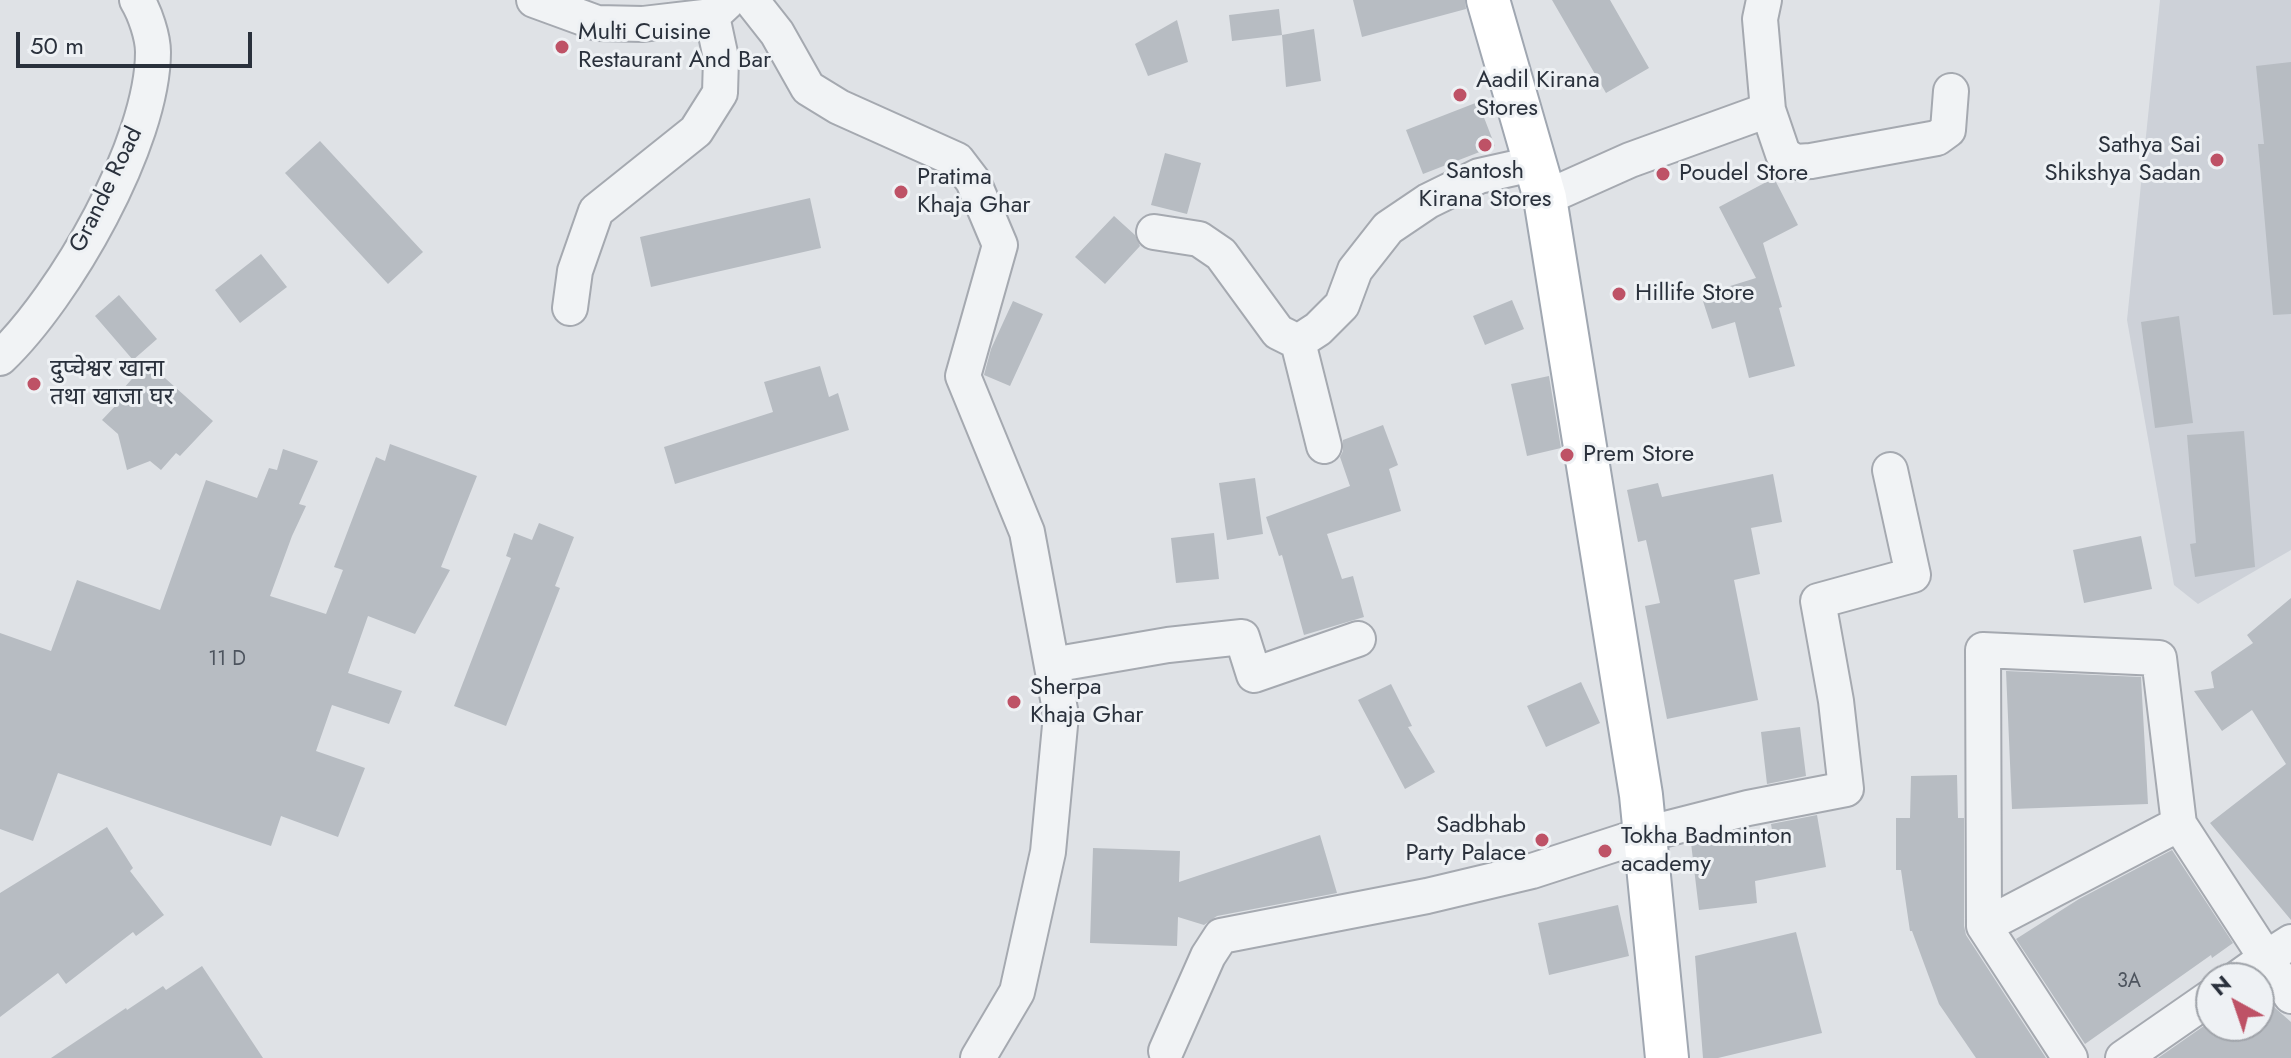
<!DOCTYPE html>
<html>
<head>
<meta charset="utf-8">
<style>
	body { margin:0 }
	#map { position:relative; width:2291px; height:1058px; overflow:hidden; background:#dfe2e6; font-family:Jost,sans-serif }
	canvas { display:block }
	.north { position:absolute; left:2195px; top:962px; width:80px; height:80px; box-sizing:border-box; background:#eef1f4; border:2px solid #a0a4aa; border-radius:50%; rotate:320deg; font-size:22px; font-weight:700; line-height:32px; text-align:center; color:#2a313c }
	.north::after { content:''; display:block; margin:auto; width:28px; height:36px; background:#be5266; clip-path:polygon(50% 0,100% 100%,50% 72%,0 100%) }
	.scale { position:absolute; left:16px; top:32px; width:236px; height:36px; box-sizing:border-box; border:4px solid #2a313c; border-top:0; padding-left:10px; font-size:24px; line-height:28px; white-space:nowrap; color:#2a313c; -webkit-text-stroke:6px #eef1f4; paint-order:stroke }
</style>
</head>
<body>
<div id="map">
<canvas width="2291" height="1058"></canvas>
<div class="north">N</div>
<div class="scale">50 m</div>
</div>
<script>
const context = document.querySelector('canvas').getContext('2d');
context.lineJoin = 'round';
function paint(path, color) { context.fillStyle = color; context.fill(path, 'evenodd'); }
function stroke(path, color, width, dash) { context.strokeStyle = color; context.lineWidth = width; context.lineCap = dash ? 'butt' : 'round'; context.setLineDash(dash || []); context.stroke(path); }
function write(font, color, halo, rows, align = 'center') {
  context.font = font + ' Jost,"Noto Sans Devanagari",sans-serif'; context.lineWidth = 6; context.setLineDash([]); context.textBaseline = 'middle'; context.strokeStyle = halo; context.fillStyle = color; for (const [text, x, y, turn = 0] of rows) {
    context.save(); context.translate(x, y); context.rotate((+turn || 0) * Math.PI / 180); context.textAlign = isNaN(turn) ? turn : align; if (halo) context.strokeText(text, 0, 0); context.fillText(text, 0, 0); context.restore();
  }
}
paint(new Path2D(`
	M 2160,0 L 2291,0 L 2291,550 L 2198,604 L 2174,585 L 2127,320 Z`), '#cdd1d8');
paint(new Path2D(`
	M 1353,0 L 1465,0 L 1466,9 L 1362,37 Z
	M 1552,0 L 1610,0 L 1649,68 L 1606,93 Z
	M 1279,9 L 1282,35 L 1232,41 L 1229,15 Z
	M 1177,20 L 1188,62 L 1148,76 L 1135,44 Z
	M 1314,29 L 1321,81 L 1286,87 L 1282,35 Z
	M 2291,62 L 2291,314 L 2273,315 L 2258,144 L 2264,144 L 2256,66 Z
	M 1478,102 L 1495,146 L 1423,174 L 1406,130 Z
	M 320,141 L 423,252 L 388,284 L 285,173 Z
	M 1165,153 L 1201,163 L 1187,214 L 1151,205 Z
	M 1774,178 L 1798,225 L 1763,243 L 1782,307 L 1779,308 L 1795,366 L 1749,378 L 1735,322 L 1712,329 L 1701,295 L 1756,278 L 1719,207 Z
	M 810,198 L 821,248 L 651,287 L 640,237 Z
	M 1114,216 L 1135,235 L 1140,246 L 1105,284 L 1075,257 Z
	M 261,254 L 287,287 L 240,323 L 215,290 Z
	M 119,295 L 157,339 L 133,360 L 95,316 Z
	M 1512,300 L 1524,329 L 1485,345 L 1473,316 Z
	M 1013,301 L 1043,314 L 1010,386 L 984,375 L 991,349 Z
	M 2179,316 L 2193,423 L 2155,428 L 2141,322 Z
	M 147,362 L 213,421 L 180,456 L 176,453 L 161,470 L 150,461 L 127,470 L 118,434 L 102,420 L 119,402 L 115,398 Z
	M 820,366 L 829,397 L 838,393 L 849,430 L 675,484 L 664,447 L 773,412 L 764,382 Z
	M 1549,376 L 1561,448 L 1527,456 L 1511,384 Z
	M 1383,425 L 1398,465 L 1389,469 L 1401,511 L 1327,534 L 1342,579 L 1353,576 L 1364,617 L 1304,635 L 1282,555 L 1279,556 L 1266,517 L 1350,486 L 1340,457 L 1343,451 L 1343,440 Z
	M 2244,431 L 2255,567 L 2195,577 L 2190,544 L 2196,543 L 2187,435 Z
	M 390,444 L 477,476 L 441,567 L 450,570 L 415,634 L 368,616 L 348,673 L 402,691 L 389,724 L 332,705 L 316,751 L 365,768 L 338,837 L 281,816 L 271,846 L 58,773 L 33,841 L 0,829 L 0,633 L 51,651 L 77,580 L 160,610 L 206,480 L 257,498 L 269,468 L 277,470 L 283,449 L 318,461 L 299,504 L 306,506 L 292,536 L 270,596 L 326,614 L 343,570 L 334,567 L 376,457 L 385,461 Z
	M 1773,474 L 1782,522 L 1751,528 L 1760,574 L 1734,580 L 1758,700 L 1667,719 L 1645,606 L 1660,603 L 1646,540 L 1638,542 L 1627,490 L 1658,483 L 1662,497 Z
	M 1255,478 L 1263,534 L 1227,540 L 1219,483 Z
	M 539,523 L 574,537 L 555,586 L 560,588 L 506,726 L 454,706 L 511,558 L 506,556 L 514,533 L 532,540 Z
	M 1214,533 L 1219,579 L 1176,583 L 1171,538 Z
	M 2141,536 L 2152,589 L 2084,603 L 2073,550 Z
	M 2291,598 L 2291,920 L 2210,823 L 2286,764 L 2252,710 L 2222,731 L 2194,691 L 2214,688 L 2211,672 L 2253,643 L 2247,635 Z
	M 2006,671 L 2141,677 L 2148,804 L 2012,809 Z
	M 1581,682 L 1600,723 L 1546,747 L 1527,706 Z
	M 1391,684 L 1412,726 L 1408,727 L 1435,772 L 1405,789 L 1358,700 Z
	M 1800,727 L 1806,776 L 1767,784 L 1761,732 Z
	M 1957,775 L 1958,818 L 1964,818 L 1964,926 L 1966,935 L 2046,1058 L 1976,1058 L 1939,1004 L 1912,931 L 1910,931 L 1901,870 L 1896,870 L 1896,818 L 1910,818 L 1911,776 Z
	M 1817,815 L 1826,867 L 1755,881 L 1757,903 L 1699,910 L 1691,843 L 1719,836 L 1772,830 L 1771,824 Z
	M 107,827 L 133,868 L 130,871 L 164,915 L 136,936 L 133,932 L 66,984 L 58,973 L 0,1017 L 0,893 Z
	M 1320,835 L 1337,893 L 1217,916 L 1204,925 L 1178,917 L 1177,946 L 1090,943 L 1093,848 L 1180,851 L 1179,882 Z
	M 2172,850 L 2233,943 L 2212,958 L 2211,955 L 2085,1044 L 2016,939 L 2079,899 Z
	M 1618,905 L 1629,956 L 1549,975 L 1538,923 Z
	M 1796,932 L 1822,1033 L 1718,1058 L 1703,1058 L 1695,956 Z
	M 202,966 L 263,1058 L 51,1058 L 126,1008 L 127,1010 L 163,986 L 166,990 Z
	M 2261,986 L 2274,1007 L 2291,1022 L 2291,1058 L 2158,1058 L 2211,1021 L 2211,1026 L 2259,1026 Z`), '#b7bcc2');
const minor = new Path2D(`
	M 534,0 L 597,23 L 643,24 L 712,16 L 727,2
	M 751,0 L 777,33 L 808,88 L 839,107 L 957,160 L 973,181 L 1000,245 L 963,376 L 1027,532 L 1061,715 L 1048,852 L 1017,992 L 978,1058
	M 1768,110 L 1783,154 L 1795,162 L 1811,161 L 1937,138 L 1948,130 L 1951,91
	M 1545,198 L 1630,160 L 1768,110 L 1760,19 L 1764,0
	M 1154,232 L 1199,239 L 1221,254 L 1278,332 L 1298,342 L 1318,329 L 1342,305 L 1355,270 L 1388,228 L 1428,201 L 1479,176 L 1537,163
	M 570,308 L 575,271 L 596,211 L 696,131 L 720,93 L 721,58 L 712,16
	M 1298,342 L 1324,446
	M 0,358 C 65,296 153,143 153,52 C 153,37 145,13 137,0
	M 1052,665 L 1168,645 L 1242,637 L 1254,675 L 1358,639
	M 2179,824 L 1984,926 L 1983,650 L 2159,658 L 2179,824 L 2266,958 L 2291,942
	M 1984,926 L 2070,1058
	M 2238,978 L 2266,958 L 2291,996
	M 1166,1051 L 1208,956 L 1221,936 L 1427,896 L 1532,871 L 1646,834 L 1748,808 L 1846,789 L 1836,701 L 1818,601 L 1913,575 L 1890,470
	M 2123,1058 L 2211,997`);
const major = new Path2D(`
	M 1488,0 L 1545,198 L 1641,795 L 1667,1058`);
stroke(minor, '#a5a9b0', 38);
stroke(major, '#a0a7b1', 46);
stroke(minor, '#f1f3f5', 34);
stroke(major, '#fff', 42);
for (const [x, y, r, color] of [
	[562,47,8,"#be5266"],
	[1460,95,8,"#be5266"],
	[1485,145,8,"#be5266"],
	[2217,160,8,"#be5266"],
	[1663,174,8,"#be5266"],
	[901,192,8,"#be5266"],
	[1619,294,8,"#be5266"],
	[34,384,8,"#be5266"],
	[1567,455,8,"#be5266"],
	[1014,702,8,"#be5266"],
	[1542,840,8,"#be5266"],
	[1605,851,8,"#be5266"]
]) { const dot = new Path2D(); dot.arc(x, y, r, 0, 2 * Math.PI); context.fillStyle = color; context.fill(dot); stroke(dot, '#eef1f4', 3); }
write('20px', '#4d545e', null, [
	["11 D",227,660],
	["3A",2129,982]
]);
write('24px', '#2a313c', '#eef1f4', [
	["Multi Cuisine",578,33],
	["Restaurant And Bar",578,61],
	["Aadil Kirana",1476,81],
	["Stores",1476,109],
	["Sathya Sai",2201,146,"right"],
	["Shikshya Sadan",2201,174,"right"],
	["Santosh",1485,172,"center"],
	["Kirana Stores",1485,200,"center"],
	["Poudel Store",1679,174],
	["Pratima",917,178],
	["Khaja Ghar",917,206],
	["Hillife Store",1635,294],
	["दुप्चेश्वर खाना",50,370],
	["तथा खाजा घर",50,398],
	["Prem Store",1583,455],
	["Sherpa",1030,688],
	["Khaja Ghar",1030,716],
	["Sadbhab",1526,826,"right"],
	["Party Palace",1526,854,"right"],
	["Tokha Badminton",1621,837],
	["academy",1621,865]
], 'left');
write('24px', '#2a313c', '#eef1f4', [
	["Grande Road",107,190,-64]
]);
</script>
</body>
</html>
